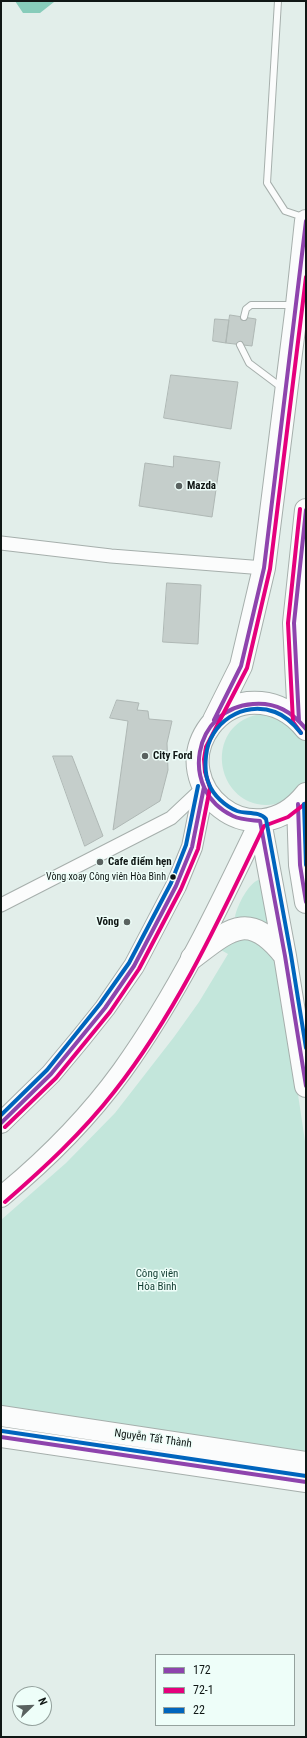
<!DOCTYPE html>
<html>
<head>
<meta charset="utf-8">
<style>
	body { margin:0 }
	#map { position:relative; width:307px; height:1738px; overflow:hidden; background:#e2eeea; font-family:"Roboto Condensed",sans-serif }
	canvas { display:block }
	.frame { position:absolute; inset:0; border:2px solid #101715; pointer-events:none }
	.legend { position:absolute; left:155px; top:1654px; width:140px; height:72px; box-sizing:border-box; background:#eefef9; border:1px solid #95a29e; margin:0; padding:5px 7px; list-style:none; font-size:12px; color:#101715 }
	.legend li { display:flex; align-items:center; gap:8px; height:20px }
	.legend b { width:20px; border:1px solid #95a29e }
	.north { position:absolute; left:12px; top:1686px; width:40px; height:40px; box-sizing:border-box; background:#eefef9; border:1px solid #95a29e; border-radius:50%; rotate:67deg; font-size:11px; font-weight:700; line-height:16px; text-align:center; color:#101715 }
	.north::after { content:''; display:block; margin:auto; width:14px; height:18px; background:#5a6260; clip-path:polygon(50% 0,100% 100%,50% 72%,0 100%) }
</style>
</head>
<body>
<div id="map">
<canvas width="307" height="1738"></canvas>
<div class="frame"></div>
<ul class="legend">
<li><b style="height:5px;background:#8e44ad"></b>172</li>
<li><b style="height:5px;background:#e5007d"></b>72-1</li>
<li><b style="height:5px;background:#0065bd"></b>22</li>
</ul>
<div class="north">N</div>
</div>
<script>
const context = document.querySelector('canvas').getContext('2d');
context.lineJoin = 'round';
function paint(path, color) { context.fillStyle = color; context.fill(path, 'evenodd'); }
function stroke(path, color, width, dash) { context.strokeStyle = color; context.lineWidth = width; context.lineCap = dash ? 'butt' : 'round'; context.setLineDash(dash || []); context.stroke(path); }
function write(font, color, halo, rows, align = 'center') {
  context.font = font + ' "Roboto Condensed",sans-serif'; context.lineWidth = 3; context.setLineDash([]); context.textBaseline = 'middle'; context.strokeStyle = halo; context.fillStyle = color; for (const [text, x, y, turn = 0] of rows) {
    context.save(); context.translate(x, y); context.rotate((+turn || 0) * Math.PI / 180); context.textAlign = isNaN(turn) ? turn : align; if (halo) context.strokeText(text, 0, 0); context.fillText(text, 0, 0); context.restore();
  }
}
paint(new Path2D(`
	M 271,713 L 306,735 C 306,745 307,777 306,784 C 302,793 292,796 284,801 C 275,805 267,806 257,804 C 217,795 208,736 247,718 C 255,714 263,714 271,713 Z
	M 261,879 L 274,926 L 252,918 L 235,917 C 237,906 249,881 261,879 Z
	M 258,931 L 279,967 L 306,1148 L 306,1451 L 251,1446 L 1,1407 L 1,1220 L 66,1163 L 115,1113 L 174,1037 L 199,1002 L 228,954 L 221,950 L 237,935 Z`), '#c3e6db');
paint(new Path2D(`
	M 15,1 L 67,1 L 54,2 L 40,13 L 23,13 Z`), '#87ccba');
const building = new Path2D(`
	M 230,315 L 256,319 L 252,346 L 226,343 Z
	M 215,319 L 229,320 L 226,343 L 213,341 Z
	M 171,375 L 238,382 L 231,429 L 164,418 Z
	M 174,456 L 220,462 L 212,517 L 139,506 L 145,463 L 173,467 Z
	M 167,583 L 201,585 L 198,644 L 163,642 Z
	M 117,700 L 139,703 L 137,710 L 148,711 L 149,719 L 172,721 L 167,743 L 168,770 L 160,801 L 113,830 L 128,721 L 110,718 Z
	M 53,756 L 72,756 L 103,836 L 85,846 Z`);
paint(building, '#c5cecb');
stroke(building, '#aeb7b4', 1);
const lane = new Path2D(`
	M 278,1 L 267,183 L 285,211 L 303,217
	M 244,317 L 246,309 L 251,305 L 294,305
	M 240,345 L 249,363 L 281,387`);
const street = new Path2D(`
	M 1,543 L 111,556 L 264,568
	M 1,905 L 171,818 L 204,787`);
const primary = new Path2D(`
	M 1,1123 L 51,1074 L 81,1038 L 105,1008 L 134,966 L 176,886 L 192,847 L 204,787
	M 1,1197 C 46,1160 88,1118 122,1071 C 178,993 219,907 260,821
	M 1,1416 L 306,1462
	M 1,1437 L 306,1482`);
const highway = new Path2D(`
	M 214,720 L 241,666 L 264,568 L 297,305 L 306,221
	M 299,721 L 294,623 L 306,510
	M 306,729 C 291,710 272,701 248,703 C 233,705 219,714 210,726 C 165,786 253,861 306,794
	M 298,804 L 300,865 L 306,902
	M 260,821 L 285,956 L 306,1086
	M 192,958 C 230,929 249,910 285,956`);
stroke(lane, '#a6afac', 8);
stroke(street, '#a6afac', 15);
stroke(primary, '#a6afac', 22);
stroke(highway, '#a6afac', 24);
stroke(lane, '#fbfcfc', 6);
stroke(street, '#fbfcfc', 13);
stroke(primary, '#fbfcfc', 20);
stroke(highway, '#fbfcfc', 22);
stroke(new Path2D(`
	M 214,720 L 241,666 L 264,568 L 306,221
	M 299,721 L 294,623 L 306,510
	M 306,729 C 292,712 276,702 253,704 C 193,708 178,790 233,816 C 241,820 251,820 260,821 L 285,956 L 306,1086
	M 298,804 L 300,865 L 306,902
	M 1,1123 L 51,1074 L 105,1008 L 134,966 L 176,886 L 192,847 L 204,787
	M 1,1437 L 306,1482`), '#8e44ad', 4);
stroke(new Path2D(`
	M 300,509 L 288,623 L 293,722 L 301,733
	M 5,1127 L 56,1078 L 110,1012 L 139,969 L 181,889 L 198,849 L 210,788 L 205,772 L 204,759 L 206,747 L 247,668 L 270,569 L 306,277
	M 5,1202 C 44,1168 82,1133 114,1092 C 177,1012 220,918 264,826 L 288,817 L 306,803`), '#e5007d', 4);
stroke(new Path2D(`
	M 301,733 C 294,724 286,716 275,712 C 243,700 209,723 206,756 C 205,765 205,775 209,784 C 213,795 225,806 237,811 C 245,814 260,811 266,819 L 291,955 L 306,1048
	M 304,804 L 306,865
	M 1,1115 L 47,1070 L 100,1004 L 129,963 L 171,883 L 186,845 L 198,786
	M 2,1431 L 306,1476`), '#0065bd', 4);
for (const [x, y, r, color] of [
	[179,486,4,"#5a6260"],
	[145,756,4,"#5a6260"],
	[100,862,4,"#5a6260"],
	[173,877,3.5,"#101715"],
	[127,922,4,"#5a6260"]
]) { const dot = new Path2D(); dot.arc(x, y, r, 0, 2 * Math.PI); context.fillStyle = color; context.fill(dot); stroke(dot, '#eefef9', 1.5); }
write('10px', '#101715', '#eefef9', [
	["Vòng xoay Công viên Hòa Bình",166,877]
], 'right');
write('bold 11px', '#101715', '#eefef9', [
	["Mazda",187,486],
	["City Ford",153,756],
	["Cafe điểm hẹn",108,862],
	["Võng",119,922,"right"]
], 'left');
write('11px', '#133e33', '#eefef9', [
	["Công viên",157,1274],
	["Hòa Bình",157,1287]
]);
write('11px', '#101715', '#eefef9', [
	["Nguyễn Tất Thành",153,1439,8]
]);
</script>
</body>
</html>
